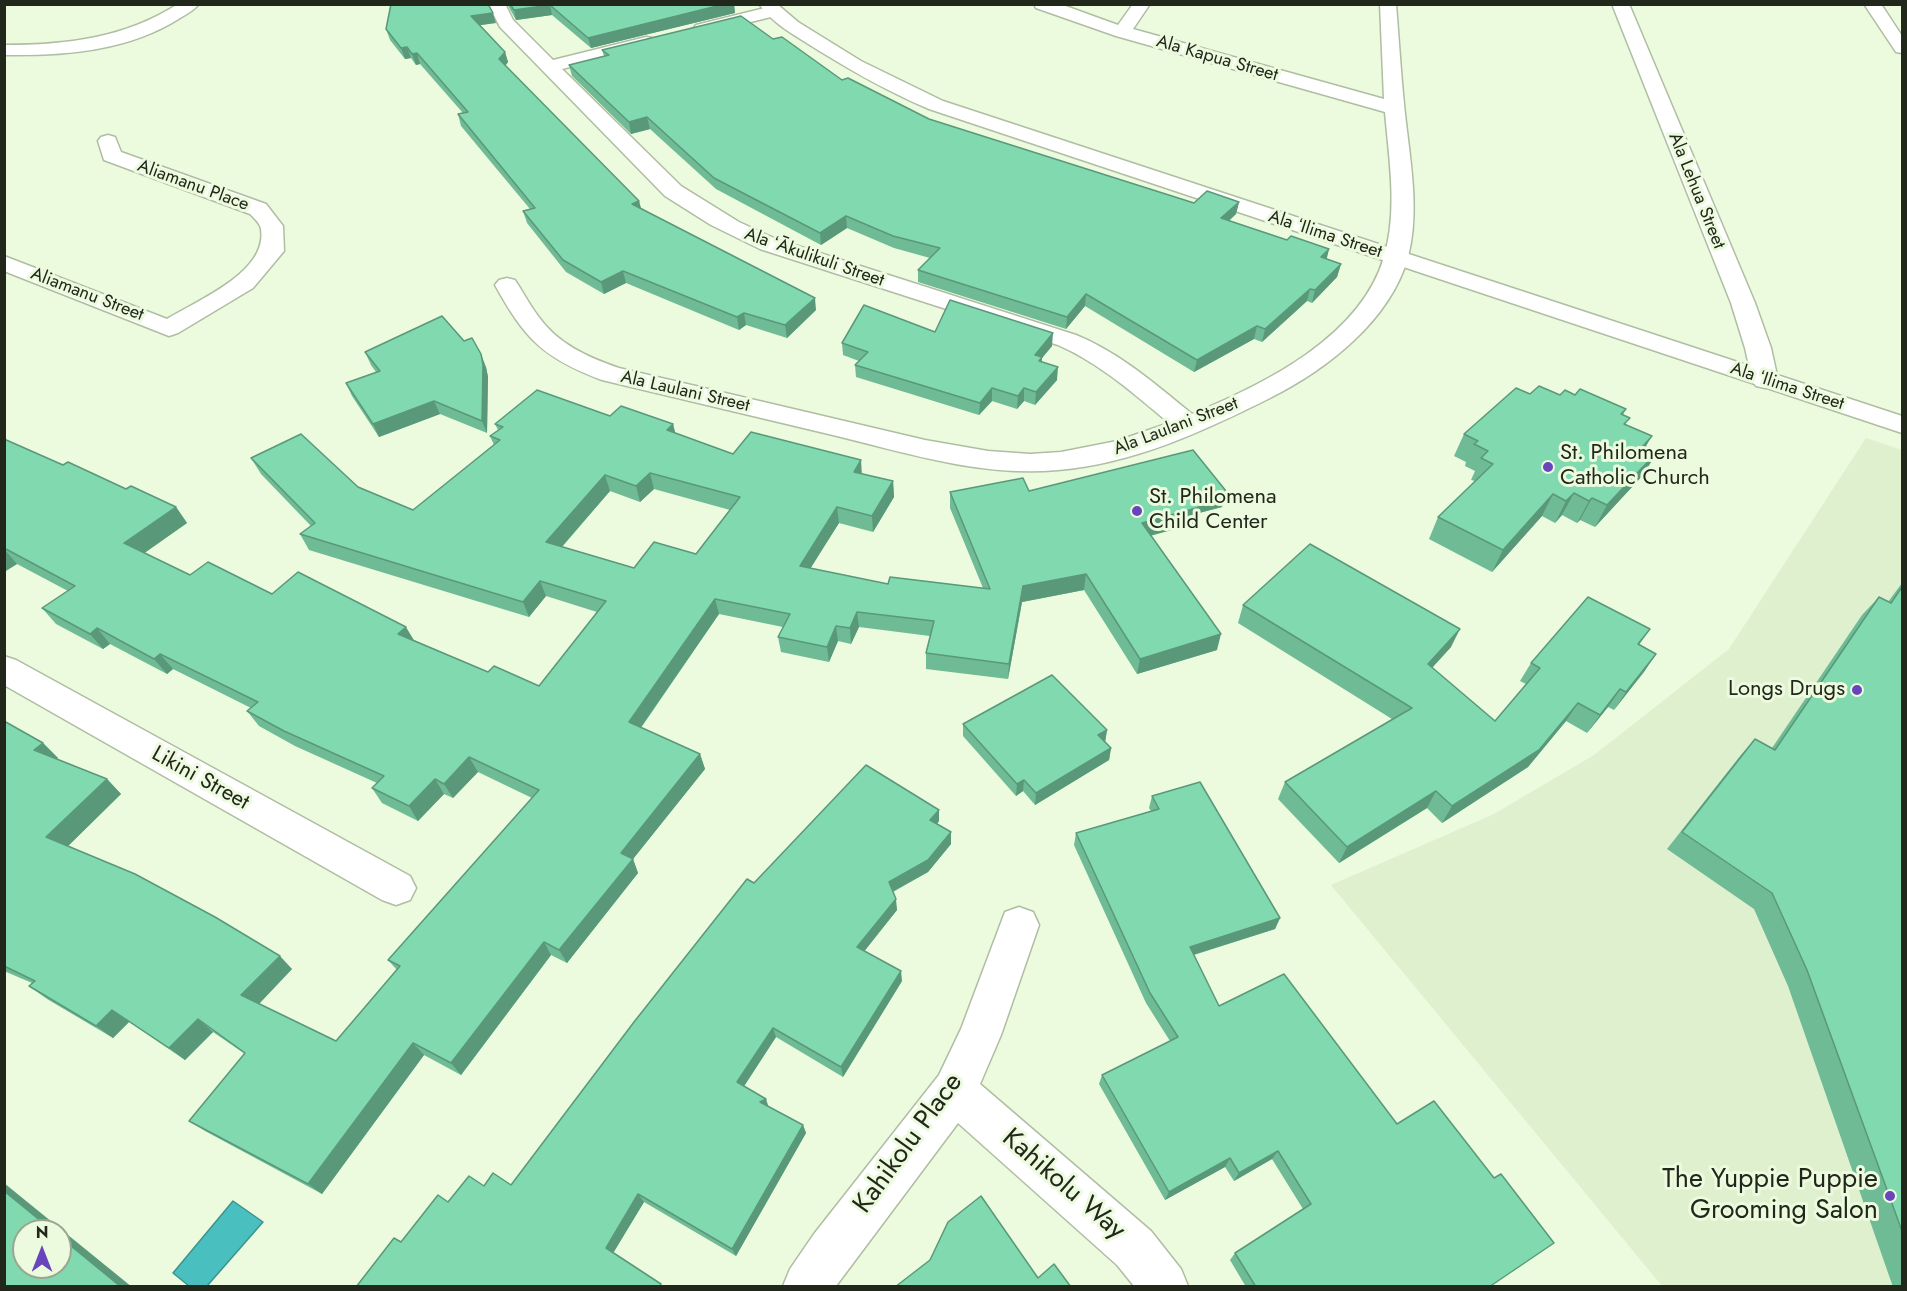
<!DOCTYPE html>
<html>
<head>
<meta charset="utf-8">
<style>
	body { margin:0 }
	#map { position:relative; width:1907px; height:1291px; overflow:hidden; background:#ecfade; font-family:Jost,sans-serif }
	canvas { display:block }
	.frame { position:absolute; inset:0; border:6px solid #22271c; pointer-events:none }
	.north { position:absolute; left:12px; top:1219px; width:60px; height:60px; box-sizing:border-box; background:#ecfade; border:2px solid #9ba690; border-radius:50%; rotate:0deg; font-size:16px; font-weight:700; line-height:24px; text-align:center; color:#22271c }
	.north::after { content:''; display:block; margin:auto; width:21px; height:27px; background:#6945bd; clip-path:polygon(50% 0,100% 100%,50% 72%,0 100%) }
</style>
</head>
<body>
<div id="map">
<canvas width="1907" height="1291"></canvas>
<div class="frame"></div>
<div class="north">N</div>
</div>
<script>
const context = document.querySelector('canvas').getContext('2d');
context.lineJoin = 'round';
function paint(path, color) { context.fillStyle = color; context.fill(path, 'evenodd'); }
function stroke(path, color, width, dash) { context.strokeStyle = color; context.lineWidth = width; context.lineCap = dash ? 'butt' : 'round'; context.setLineDash(dash || []); context.stroke(path); }
function write(font, color, halo, rows, align = 'center') {
  context.font = font + ' Jost,sans-serif'; context.lineWidth = 6; context.setLineDash([]); context.textBaseline = 'middle'; context.strokeStyle = halo; context.fillStyle = color; for (const [text, x, y, turn = 0] of rows) {
    context.save(); context.translate(x, y); context.rotate((+turn || 0) * Math.PI / 180); context.textAlign = isNaN(turn) ? turn : align; if (halo) context.strokeText(text, 0, 0); context.fillText(text, 0, 0); context.restore();
  }
}
paint(new Path2D(`
	M 1866,438 L 1902,450 L 1902,1286 L 1662,1286 L 1331,885 L 1494,814 L 1594,755 L 1729,649 Z`), '#def0cd');
const water = new Path2D(`
	M 233,1201 L 263,1222 L 207,1286 L 189,1286 L 173,1273 Z`);
paint(water, '#49c0bf');
stroke(water, '#3d928e', 1.5);
const street = new Path2D(`
	M 178,4 L 199,4 C 194,10 187,14 180,18 C 129,51 64,56 4,55 L 4,45 C 67,45 125,38 178,4 Z
	M 488,4 L 505,4 L 513,20 L 553,60 L 646,37 L 652,38 L 655,42 L 652,46 L 562,69 L 681,186 L 739,222 L 776,239 L 1076,335 C 1120,353 1155,384 1192,414 C 1263,385 1361,337 1384,257 C 1398,211 1389,159 1385,112 L 1116,36 L 1036,8 L 1034,4 L 1060,4 L 1118,25 L 1133,4 L 1150,4 L 1133,29 L 1384,99 L 1380,4 L 1396,4 C 1399,41 1401,77 1405,114 C 1410,160 1420,211 1408,257 C 1390,321 1326,370 1270,398 C 1204,431 1133,464 1058,470 C 983,477 910,454 837,436 C 759,417 680,399 602,380 C 543,358 525,339 495,285 L 499,280 L 507,278 L 515,280 C 523,292 529,304 538,316 C 558,344 587,357 619,368 L 925,440 L 988,451 L 1030,454 L 1061,452 L 1117,441 L 1169,423 C 1134,394 1101,364 1058,345 L 760,249 L 711,225 L 665,196 L 500,27 Z
	M 1612,4 L 1629,4 L 1755,303 L 1771,348 L 1778,380 L 1774,386 L 1765,388 L 1756,386 L 1752,380 L 1745,348 L 1731,303 Z
	M 773,6 L 779,7 L 782,11 L 779,15 L 702,34 L 696,33 L 693,29 L 696,25 Z
	M 108,135 L 115,137 L 121,152 L 266,204 L 283,226 L 284,251 L 253,288 L 178,333 L 169,336 L 4,271 L 4,256 L 167,319 C 198,300 268,272 261,229 C 260,223 254,218 250,214 L 104,160 L 98,141 L 101,137 Z
	M 4,656 L 16,660 L 410,876 L 416,888 L 410,900 L 396,905 L 382,900 L 4,685 Z
	M 1019,907 L 1033,912 L 1039,925 L 1001,1035 L 980,1084 L 1151,1231 L 1181,1269 L 1188,1286 L 1134,1286 L 1117,1265 L 958,1123 L 836,1286 L 783,1286 L 790,1269 L 814,1234 L 939,1075 L 961,1029 L 1005,912 Z`);
const secondary = new Path2D(`
	M 759,4 L 777,4 L 798,22 L 861,61 L 943,101 L 1902,416 L 1902,433 L 929,109 C 884,90 843,66 802,40 C 786,30 770,20 759,4 Z
	M 1864,4 L 1881,4 L 1902,36 L 1902,53 L 1896,52 Z`);
stroke(street, '#afbda2', 3);
stroke(secondary, '#afbda2', 3);
paint(street, '#fff');
paint(secondary, '#fff');
paint(new Path2D(`
	M 507,4 L 734,4 L 735,13 L 591,48 L 552,15 L 516,20 Z
	M 496,23 L 480,25 L 505,52 L 508,62 L 505,66 L 639,201 L 641,208 L 816,310 L 787,338 L 746,325 L 739,330 L 626,283 L 604,294 L 566,272 L 527,223 L 523,211 L 530,209 L 461,126 L 458,114 L 463,113 L 420,64 L 416,65 L 411,58 L 405,59 L 390,40 L 386,29 Z
	M 773,39 L 842,80 L 929,119 L 1194,203 L 1239,202 L 1236,214 L 1229,221 L 1287,240 L 1329,249 L 1326,259 L 1341,264 L 1337,277 L 1312,303 L 1307,301 L 1262,342 L 1254,339 L 1194,372 L 1085,306 L 1066,329 L 918,282 L 918,270 L 930,258 L 894,248 L 847,228 L 821,245 L 716,189 L 650,129 L 631,134 L 572,76 L 569,65 L 604,56 L 602,50 Z
	M 935,332 L 1052,346 L 1042,358 L 1042,362 L 1057,380 L 1035,405 L 1024,401 L 1017,409 L 992,401 L 979,415 L 856,377 L 855,365 L 859,361 L 843,355 L 842,343 Z
	M 365,352 L 486,367 L 488,377 L 487,433 L 440,414 L 379,437 L 352,396 L 346,383 L 376,372 L 371,365 Z
	M 1530,394 L 1575,395 L 1626,409 L 1623,415 L 1626,425 L 1646,447 L 1644,474 L 1595,527 L 1580,520 L 1577,523 L 1562,515 L 1555,523 L 1542,516 L 1492,572 L 1429,539 L 1438,517 L 1475,481 L 1471,480 L 1475,471 L 1465,466 L 1466,462 L 1454,456 L 1464,434 Z
	M 610,416 L 673,424 L 675,433 L 733,454 L 862,474 L 893,481 L 894,497 L 873,532 L 839,523 L 810,568 L 888,584 L 983,588 L 950,508 L 950,492 L 1029,491 L 1222,507 L 1199,513 L 1197,523 L 1151,535 L 1217,650 L 1137,674 L 1084,590 L 1022,602 L 1008,679 L 926,669 L 926,653 L 930,636 L 859,627 L 851,644 L 838,641 L 829,662 L 781,652 L 778,637 L 783,627 L 719,614 L 641,728 L 700,754 L 705,769 L 633,859 L 638,873 L 567,963 L 551,955 L 461,1075 L 424,1055 L 322,1194 L 205,1131 L 189,1121 L 245,1054 L 213,1032 L 185,1060 L 129,1022 L 113,1038 L 47,999 L 29,986 L 32,983 L 4,971 L 4,721 L 43,743 L 58,758 L 57,759 L 107,779 L 121,794 L 68,846 L 292,969 L 259,1004 L 336,1041 L 397,970 L 388,960 L 532,798 L 478,772 L 453,798 L 444,794 L 418,821 L 382,803 L 372,788 L 377,783 L 295,746 L 259,726 L 247,711 L 251,708 L 173,669 L 167,674 L 110,644 L 103,649 L 56,624 L 42,608 L 68,591 L 17,564 L 4,572 L 4,439 L 63,465 L 176,507 L 187,523 L 144,553 L 190,575 L 272,594 L 414,640 L 488,672 L 539,686 L 597,612 L 546,596 L 529,617 L 309,550 L 300,534 L 311,526 L 261,474 L 251,458 L 358,487 L 413,510 L 494,445 L 490,436 L 498,430 L 495,424 ZM 654,489 L 730,510 L 696,554 L 634,568 L 562,547 L 610,491 L 640,502 Z
	M 1902,583 L 1902,1287 L 1893,1287 L 1788,986 L 1754,909 L 1667,849 L 1740,756 L 1755,739 L 1772,748 L 1862,615 L 1879,597 L 1888,602 Z
	M 1243,605 L 1451,647 L 1432,668 L 1495,721 L 1526,684 L 1520,681 L 1531,663 L 1650,629 L 1639,645 L 1656,654 L 1614,710 L 1608,707 L 1587,733 L 1566,721 L 1528,767 L 1442,823 L 1427,808 L 1339,863 L 1278,799 L 1285,782 L 1392,719 L 1238,623 Z
	M 963,724 L 1107,730 L 1105,741 L 1111,748 L 1109,760 L 1035,805 L 1023,791 L 1016,796 L 963,736 Z
	M 1152,796 L 1280,918 L 1275,929 L 1194,955 L 1219,1006 L 1489,1287 L 1246,1287 L 1230,1260 L 1235,1253 L 1303,1209 L 1272,1159 L 1234,1181 L 1225,1167 L 1165,1200 L 1099,1084 L 1102,1075 L 1170,1041 L 1146,1003 L 1074,845 L 1076,833 L 1151,811 L 1149,808 Z
	M 939,821 L 937,824 L 951,844 L 928,872 L 893,892 L 897,910 L 864,951 L 902,981 L 843,1077 L 776,1037 L 744,1086 L 768,1107 L 803,1125 L 806,1133 L 736,1256 L 644,1202 L 613,1253 L 401,1242 L 448,1202 L 484,1186 L 511,1185 L 754,883 Z`), '#6ebb96');
paint(new Path2D(`
	M 725,4 L 734,4 L 735,13 L 591,48 L 588,38 Z
	M 550,5 L 552,15 L 516,20 L 514,10 Z
	M 493,13 L 496,23 L 474,26 L 471,16 Z
	M 407,47 L 411,58 L 405,59 L 401,48 Z
	M 505,52 L 508,62 L 502,70 L 499,59 Z
	M 417,53 L 420,64 L 416,65 L 412,54 Z
	M 647,117 L 650,129 L 631,134 L 629,122 Z
	M 639,201 L 642,213 L 632,204 Z
	M 1239,202 L 1236,214 L 1218,230 L 1221,218 Z
	M 846,216 L 847,228 L 821,245 L 820,233 Z
	M 1329,249 L 1326,262 L 1321,257 Z
	M 1341,264 L 1337,277 L 1312,303 L 1315,290 Z
	M 623,271 L 626,283 L 604,294 L 601,282 Z
	M 1310,289 L 1307,301 L 1262,342 L 1265,329 Z
	M 1086,294 L 1085,306 L 1066,329 L 1067,317 Z
	M 815,298 L 816,310 L 787,338 L 785,325 Z
	M 744,313 L 746,325 L 739,330 L 737,317 Z
	M 1257,326 L 1254,339 L 1194,372 L 1197,360 Z
	M 1053,333 L 1052,346 L 1042,358 L 1041,369 L 1035,355 Z
	M 481,354 L 486,367 L 488,377 L 487,433 L 482,421 Z
	M 1058,367 L 1057,380 L 1035,405 L 1036,392 Z
	M 992,388 L 992,401 L 979,415 L 980,403 Z
	M 1024,388 L 1024,401 L 1017,409 L 1018,396 Z
	M 434,401 L 440,414 L 379,437 L 373,424 Z
	M 673,424 L 677,440 L 667,430 Z
	M 1652,436 L 1639,458 L 1643,446 Z
	M 1657,452 L 1644,474 L 1595,527 L 1607,505 Z
	M 861,460 L 862,476 L 854,472 Z
	M 650,473 L 654,489 L 640,502 L 636,486 Z
	M 605,475 L 610,491 L 552,558 L 546,542 Z
	M 893,481 L 894,497 L 873,532 L 872,516 Z
	M 1226,491 L 1222,507 L 1199,513 L 1197,523 L 1139,539 L 1142,523 L 1194,500 Z
	M 1574,493 L 1562,515 L 1555,523 L 1566,501 Z
	M 1553,494 L 1542,516 L 1492,572 L 1503,550 Z
	M 1592,498 L 1580,520 L 1577,523 L 1589,501 Z
	M 176,507 L 187,523 L 136,559 L 124,543 Z
	M 837,507 L 839,523 L 802,582 L 800,566 Z
	M 4,549 L 17,564 L 4,572 Z
	M 1086,574 L 1084,590 L 1022,602 L 1008,679 L 1009,664 L 1023,586 Z
	M 540,581 L 546,596 L 529,617 L 523,602 Z
	M 715,599 L 719,614 L 634,737 L 629,722 Z
	M 857,612 L 859,627 L 851,644 L 850,628 Z
	M 836,626 L 838,641 L 829,662 L 827,647 Z
	M 406,627 L 415,642 L 398,634 Z
	M 97,628 L 110,644 L 103,649 L 90,634 Z
	M 1460,629 L 1451,647 L 1419,682 L 1428,664 Z
	M 1221,634 L 1217,650 L 1137,674 L 1140,659 Z
	M 160,654 L 173,669 L 167,674 L 154,659 Z
	M 1656,654 L 1644,672 L 1614,710 L 1626,692 Z
	M 1620,689 L 1608,707 L 1587,733 L 1600,715 Z
	M 1578,703 L 1566,721 L 1528,767 L 1442,823 L 1452,806 Z
	M 1107,730 L 1105,743 L 1098,735 Z
	M 43,743 L 58,758 L 49,765 L 34,750 Z
	M 1111,748 L 1109,760 L 1035,805 L 1036,793 Z
	M 700,754 L 705,769 L 633,859 L 638,873 L 567,963 L 559,950 L 621,853 Z
	M 469,757 L 478,772 L 453,798 L 444,784 Z
	M 107,779 L 121,794 L 63,851 L 46,837 Z
	M 435,779 L 444,794 L 418,821 L 409,806 Z
	M 1024,780 L 1023,791 L 1016,796 L 1017,784 Z
	M 1436,791 L 1427,808 L 1339,863 L 1347,847 Z
	M 939,810 L 939,821 L 931,832 L 930,820 Z
	M 951,832 L 951,844 L 928,872 L 890,893 L 889,882 Z
	M 896,899 L 897,910 L 859,958 L 857,947 Z
	M 1280,918 L 1275,929 L 1186,957 L 1190,947 Z
	M 544,942 L 551,955 L 461,1075 L 451,1063 Z
	M 280,956 L 292,969 L 255,1008 L 241,995 Z
	M 901,971 L 902,981 L 843,1077 L 841,1067 Z
	M 112,1010 L 129,1022 L 113,1038 L 96,1026 Z
	M 198,1019 L 213,1032 L 185,1060 L 169,1048 Z
	M 773,1028 L 776,1037 L 741,1091 L 737,1082 Z
	M 413,1043 L 424,1055 L 322,1194 L 308,1184 Z
	M 766,1099 L 769,1108 L 760,1102 Z
	M 803,1125 L 806,1133 L 736,1256 L 732,1249 Z
	M 1278,1151 L 1272,1159 L 1234,1181 L 1239,1173 Z
	M 1230,1158 L 1225,1167 L 1165,1200 L 1169,1192 Z
	M 4,1183 L 132,1287 L 121,1287 L 60,1237 L 60,1231 L 53,1231 L 4,1191 Z
	M 638,1194 L 644,1202 L 612,1255 L 606,1248 Z`), '#5a987a');
const building = new Path2D(`
	M 391,4 L 488,4 L 493,13 L 471,16 L 505,52 L 499,59 L 639,201 L 632,204 L 815,298 L 785,325 L 744,313 L 737,317 L 623,271 L 601,282 L 563,260 L 523,211 L 535,208 L 458,114 L 468,112 L 417,53 L 412,54 L 407,47 L 401,48 L 386,29 Z
	M 510,4 L 725,4 L 588,38 L 550,5 L 514,10 Z
	M 741,16 L 773,39 L 782,37 L 842,80 L 848,78 L 929,119 L 1194,203 L 1207,191 L 1239,202 L 1221,218 L 1287,240 L 1291,236 L 1329,249 L 1321,257 L 1341,264 L 1315,290 L 1310,289 L 1265,329 L 1257,326 L 1197,360 L 1086,294 L 1067,317 L 918,270 L 940,248 L 893,236 L 846,216 L 820,233 L 714,178 L 647,117 L 629,122 L 569,65 L 609,55 L 602,50 Z
	M 950,300 L 1053,333 L 1035,355 L 1042,357 L 1039,361 L 1058,367 L 1036,392 L 1024,388 L 1018,396 L 992,388 L 980,403 L 855,365 L 868,352 L 842,343 L 864,305 L 935,332 Z
	M 442,316 L 464,341 L 472,338 L 481,354 L 483,365 L 482,421 L 434,401 L 373,424 L 346,383 L 380,371 L 365,352 Z
	M 1539,386 L 1560,395 L 1565,390 L 1575,395 L 1580,389 L 1626,409 L 1621,414 L 1630,418 L 1624,424 L 1652,436 L 1643,446 L 1657,452 L 1607,505 L 1592,498 L 1589,501 L 1574,493 L 1566,501 L 1553,494 L 1503,550 L 1438,517 L 1493,464 L 1481,458 L 1488,451 L 1474,444 L 1478,441 L 1464,434 L 1516,388 L 1530,394 Z
	M 537,390 L 610,416 L 621,406 L 673,424 L 667,430 L 733,454 L 751,432 L 861,460 L 854,472 L 893,481 L 872,516 L 837,507 L 800,566 L 888,584 L 890,577 L 990,589 L 950,492 L 1023,478 L 1029,491 L 1193,450 L 1226,491 L 1194,500 L 1200,507 L 1142,523 L 1221,634 L 1140,659 L 1086,574 L 1023,586 L 1009,664 L 926,653 L 934,621 L 857,612 L 850,628 L 836,626 L 827,647 L 778,637 L 790,614 L 715,599 L 629,722 L 700,754 L 621,853 L 633,859 L 559,950 L 544,942 L 451,1063 L 413,1043 L 308,1184 L 189,1121 L 245,1053 L 198,1019 L 169,1048 L 112,1010 L 96,1026 L 29,986 L 35,981 L 4,966 L 4,721 L 43,743 L 34,750 L 107,779 L 46,837 L 135,874 L 215,917 L 280,956 L 241,995 L 336,1041 L 400,966 L 388,960 L 539,790 L 469,757 L 444,784 L 435,779 L 409,806 L 372,788 L 384,776 L 284,731 L 247,711 L 258,702 L 160,654 L 154,659 L 97,628 L 90,634 L 42,608 L 75,586 L 4,548 L 4,439 L 63,465 L 68,462 L 126,489 L 131,486 L 176,507 L 124,543 L 190,575 L 208,562 L 272,594 L 298,572 L 406,627 L 398,634 L 488,672 L 494,666 L 539,686 L 606,601 L 540,581 L 523,602 L 300,534 L 315,523 L 251,458 L 301,434 L 358,487 L 413,510 L 500,440 L 490,436 L 503,427 L 495,424 ZM 650,473 L 740,497 L 696,554 L 654,542 L 634,568 L 546,542 L 605,475 L 636,486 Z
	M 1310,544 L 1460,629 L 1428,664 L 1495,721 L 1540,668 L 1531,663 L 1588,597 L 1650,629 L 1638,644 L 1656,654 L 1626,692 L 1620,689 L 1600,715 L 1578,703 L 1539,750 L 1452,806 L 1436,791 L 1347,847 L 1285,782 L 1412,708 L 1243,605 Z
	M 1902,587 L 1902,1231 L 1807,970 L 1772,893 L 1682,832 L 1755,739 L 1775,750 L 1879,597 L 1891,603 Z
	M 1052,675 L 1107,730 L 1098,735 L 1111,748 L 1036,793 L 1024,780 L 1017,784 L 963,724 Z
	M 866,765 L 939,810 L 930,820 L 951,832 L 928,860 L 889,882 L 896,899 L 857,947 L 901,971 L 841,1067 L 773,1028 L 737,1082 L 766,1099 L 760,1102 L 803,1125 L 732,1249 L 638,1194 L 606,1248 L 661,1284 L 660,1287 L 356,1287 L 394,1238 L 401,1242 L 438,1195 L 448,1202 L 469,1176 L 484,1186 L 493,1173 L 511,1185 L 634,1022 L 747,879 L 754,883 Z
	M 1200,782 L 1280,918 L 1190,947 L 1219,1006 L 1284,974 L 1397,1124 L 1434,1101 L 1494,1178 L 1501,1174 L 1554,1243 L 1489,1287 L 1256,1287 L 1235,1253 L 1311,1204 L 1278,1151 L 1239,1173 L 1230,1158 L 1169,1192 L 1102,1075 L 1178,1037 L 1150,993 L 1076,833 L 1159,809 L 1152,796 Z
	M 4,1191 L 53,1231 L 24,1231 L 24,1267 L 60,1267 L 60,1237 L 121,1287 L 4,1287 Z
	M 981,1196 L 1038,1278 L 1054,1264 L 1071,1287 L 895,1287 L 930,1260 L 948,1222 Z`);
paint(building, '#80d9af');
stroke(building, '#5a987a', 1.5);
for (const [x, y, r, color] of [
	[1548,467,6,"#6945bd"],
	[1137,511,6,"#6945bd"],
	[1857,690,6,"#6945bd"],
	[1890,1196,6,"#6945bd"]
]) { const dot = new Path2D(); dot.arc(x, y, r, 0, 2 * Math.PI); context.fillStyle = color; context.fill(dot); stroke(dot, '#ecfade', 2); }
write('18px', '#22271c', '#ecfade', [
	["Ala Kapua Street",1217,59,16],
	["Aliamanu Place",193,186,20],
	["Ala Lehua Street",1696,191,68],
	["Ala ʻIlima Street",1325,235,18],
	["Ala ʻĀkulikuli Street",814,258,19],
	["Aliamanu Street",87,295,21],
	["Ala ʻIlima Street",1787,387,18],
	["Ala Laulani Street",685,392,13],
	["Ala Laulani Street",1176,427,-21]
]);
write('22px', '#22271c', '#ecfade', [
	["St. Philomena",1560,454],
	["Catholic Church",1560,479],
	["St. Philomena",1149,498],
	["Child Center",1149,523],
	["Longs Drugs",1845,690,"right"]
], 'left');
write('22px', '#22271c', '#ecfade', [
	["Likini Street",200,779,29]
]);
write('27px', '#22271c', '#ecfade', [
	["Kahikolu Place",909,1144,-54],
	["Kahikolu Way",1063,1185,41]
]);
write('27px', '#22271c', '#ecfade', [
	["The Yuppie Puppie",1878,1180],
	["Grooming Salon",1878,1211]
], 'right');
</script>
</body>
</html>
